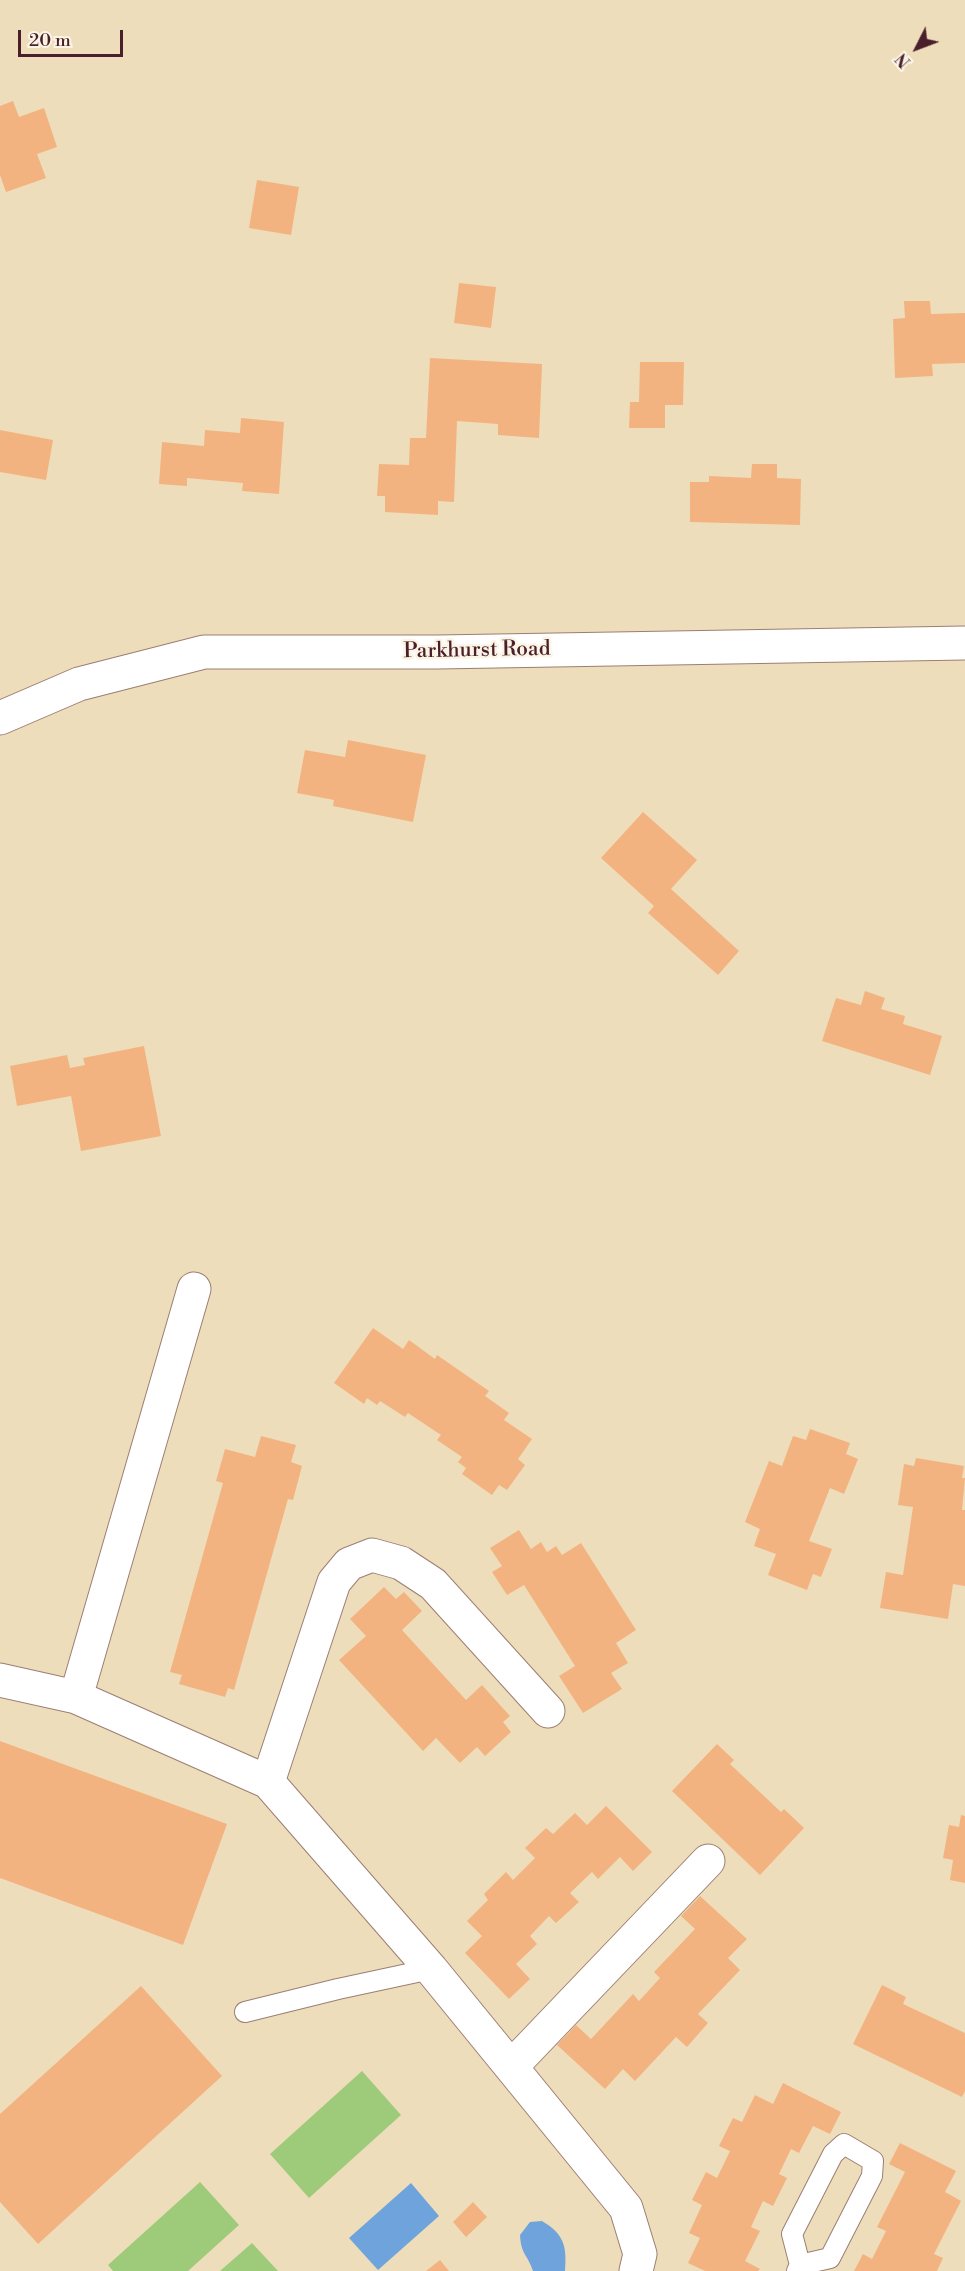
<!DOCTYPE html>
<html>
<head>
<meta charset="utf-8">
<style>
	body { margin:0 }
	#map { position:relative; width:965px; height:2271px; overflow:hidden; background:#edb; font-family:"Libre Bodoni",serif }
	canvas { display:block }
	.north { position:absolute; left:887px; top:18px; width:60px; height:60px; -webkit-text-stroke:4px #fcf5e5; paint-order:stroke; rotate:228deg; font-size:16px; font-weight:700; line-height:24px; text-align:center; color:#4a1f2b }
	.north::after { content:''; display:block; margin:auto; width:21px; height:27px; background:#4a1f2b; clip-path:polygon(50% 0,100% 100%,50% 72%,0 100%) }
	.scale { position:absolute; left:18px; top:30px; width:105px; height:27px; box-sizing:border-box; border:3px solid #4a1f2b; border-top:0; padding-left:8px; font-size:18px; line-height:21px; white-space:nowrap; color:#4a1f2b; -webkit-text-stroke:4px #fcf5e5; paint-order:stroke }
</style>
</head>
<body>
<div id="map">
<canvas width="965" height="2271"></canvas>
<div class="north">N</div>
<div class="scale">20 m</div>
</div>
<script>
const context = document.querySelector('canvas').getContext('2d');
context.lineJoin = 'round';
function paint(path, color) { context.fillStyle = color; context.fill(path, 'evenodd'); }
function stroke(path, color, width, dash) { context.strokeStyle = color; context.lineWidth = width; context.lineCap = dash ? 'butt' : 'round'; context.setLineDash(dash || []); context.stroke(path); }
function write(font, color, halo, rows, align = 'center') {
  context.font = font + ' "Libre Bodoni",serif'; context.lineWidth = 5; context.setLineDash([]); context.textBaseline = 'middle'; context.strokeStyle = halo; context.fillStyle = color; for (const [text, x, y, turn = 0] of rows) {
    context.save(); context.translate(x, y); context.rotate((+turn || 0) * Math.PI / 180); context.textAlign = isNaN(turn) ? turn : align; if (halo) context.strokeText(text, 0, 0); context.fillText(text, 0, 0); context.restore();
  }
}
paint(new Path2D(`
	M 362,2071 L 401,2115 L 309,2198 L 270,2154 Z
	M 200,2182 L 239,2225 L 188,2271 L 113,2271 L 108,2265 Z
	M 252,2243 L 278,2271 L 220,2271 Z`), '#9ecb79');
paint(new Path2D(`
	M 411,2183 L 439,2216 L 378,2270 L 349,2238 Z
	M 542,2221 C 564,2234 567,2246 565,2271 L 533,2271 C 528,2255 521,2255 520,2235 L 530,2222 Z`), '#6ea4db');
paint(new Path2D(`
	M 13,101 L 19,117 L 44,108 L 57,147 L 37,154 L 46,178 L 6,192 L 0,175 L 0,106 Z
	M 257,180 L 299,187 L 291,235 L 249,228 Z
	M 459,283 L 496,287 L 491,328 L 454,323 Z
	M 904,301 L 930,301 L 931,314 L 965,313 L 965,363 L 932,364 L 933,376 L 895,378 L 893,319 L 905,318 Z
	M 430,358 L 542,364 L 539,438 L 498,435 L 498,424 L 457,421 L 454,502 L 438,501 L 438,515 L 385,512 L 385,496 L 377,496 L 379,464 L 409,465 L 410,438 L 426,438 Z
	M 640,362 L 684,362 L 683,405 L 665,405 L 665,428 L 629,428 L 630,402 L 639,402 Z
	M 241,418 L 284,422 L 279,494 L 242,491 L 243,483 L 187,478 L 187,486 L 159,484 L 162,442 L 204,446 L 205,430 L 240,433 Z
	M 0,430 L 53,440 L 46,480 L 0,472 Z
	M 752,464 L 777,464 L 777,478 L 801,479 L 800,525 L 690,522 L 690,482 L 709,482 L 709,476 L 751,478 Z
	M 348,740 L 426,755 L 413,822 L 333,806 L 334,800 L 297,793 L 305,750 L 345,757 Z
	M 643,812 L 697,860 L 671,889 L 739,951 L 718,975 L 648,913 L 654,906 L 601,858 Z
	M 865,991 L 885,998 L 881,1009 L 905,1016 L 903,1024 L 942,1036 L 930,1075 L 822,1041 L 836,998 L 861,1005 Z
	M 144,1046 L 161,1136 L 81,1151 L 71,1096 L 17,1106 L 10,1066 L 67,1055 L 70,1068 L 85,1065 L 83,1058 Z
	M 373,1328 L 403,1349 L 409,1340 L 435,1359 L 437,1355 L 489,1391 L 485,1396 L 509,1413 L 504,1420 L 532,1439 L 518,1459 L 525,1465 L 507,1490 L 499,1485 L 492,1495 L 462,1474 L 466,1468 L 458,1462 L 462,1457 L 437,1440 L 441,1435 L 408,1413 L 405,1417 L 380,1401 L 377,1405 L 367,1398 L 364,1404 L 334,1383 Z
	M 810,1429 L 850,1443 L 846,1454 L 858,1459 L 844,1494 L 830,1488 L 809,1541 L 832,1549 L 821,1577 L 813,1574 L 807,1590 L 768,1575 L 776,1554 L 754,1546 L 760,1529 L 745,1522 L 769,1461 L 782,1466 L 793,1436 L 806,1440 Z
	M 261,1436 L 296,1445 L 291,1462 L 302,1466 L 293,1500 L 288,1499 L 234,1690 L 228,1688 L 225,1697 L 179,1684 L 182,1675 L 170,1672 L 223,1483 L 216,1481 L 225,1449 L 255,1457 Z
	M 916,1458 L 964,1466 L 962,1478 L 965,1478 L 962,1510 L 965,1510 L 965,1586 L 953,1584 L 948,1619 L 880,1608 L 886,1572 L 903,1575 L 913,1507 L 898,1505 L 904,1464 L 914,1466 Z
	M 519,1530 L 531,1549 L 541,1542 L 547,1552 L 556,1546 L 562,1555 L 581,1543 L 636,1630 L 616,1643 L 628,1663 L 611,1673 L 622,1689 L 583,1713 L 559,1676 L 575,1666 L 524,1585 L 507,1595 L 492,1572 L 502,1566 L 490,1548 Z
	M 384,1587 L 396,1599 L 404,1592 L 422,1611 L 402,1630 L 466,1700 L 482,1685 L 510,1716 L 503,1722 L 511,1732 L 485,1756 L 477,1747 L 460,1763 L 436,1738 L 423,1751 L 339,1660 L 366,1636 L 350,1619 Z
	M 0,1741 L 227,1824 L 183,1945 L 0,1878 Z
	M 717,1744 L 734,1760 L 730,1764 L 781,1812 L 784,1809 L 804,1828 L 760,1875 L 672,1791 Z
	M 606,1806 L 652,1852 L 633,1871 L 620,1857 L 598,1879 L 592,1872 L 570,1893 L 579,1902 L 556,1923 L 549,1916 L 530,1936 L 537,1944 L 516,1964 L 530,1979 L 509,1999 L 465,1953 L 482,1936 L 467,1921 L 488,1900 L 484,1894 L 506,1872 L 513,1880 L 535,1858 L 525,1848 L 546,1828 L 553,1834 L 575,1813 L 587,1825 Z
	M 961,1815 L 965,1816 L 965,1883 L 950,1880 L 953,1860 L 943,1858 L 949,1825 L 959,1827 Z
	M 700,1896 L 747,1939 L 728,1958 L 740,1970 L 698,2014 L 708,2023 L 687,2047 L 676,2037 L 635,2081 L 623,2069 L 605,2089 L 557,2045 L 576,2025 L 591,2039 L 633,1994 L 639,2001 L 660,1978 L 654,1972 L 695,1929 L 681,1916 Z
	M 882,1985 L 906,1997 L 903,2004 L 965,2033 L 965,2091 L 962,2097 L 853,2044 Z
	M 141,1986 L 222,2076 L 38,2244 L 0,2202 L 0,2114 Z
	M 783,2083 L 841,2112 L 830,2134 L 813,2126 L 799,2153 L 791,2149 L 779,2174 L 787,2178 L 773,2206 L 763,2201 L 751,2227 L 760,2231 L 745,2261 L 760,2269 L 758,2271 L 705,2271 L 688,2263 L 700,2238 L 689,2233 L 702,2205 L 692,2200 L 706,2172 L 717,2178 L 730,2151 L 719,2146 L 733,2118 L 742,2122 L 755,2095 L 773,2104 Z
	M 900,2143 L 956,2171 L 945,2192 L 961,2201 L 934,2254 L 943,2258 L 937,2271 L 854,2271 L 863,2254 L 872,2259 L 886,2231 L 877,2227 L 905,2172 L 889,2164 Z
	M 473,2202 L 487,2217 L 466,2237 L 453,2222 Z
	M 440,2260 L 449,2271 L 426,2271 Z`), '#f3b380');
const lane = new Path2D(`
	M 245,2012 L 338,1989 L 431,1969
	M 797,2271 L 800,2265 L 792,2234 L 833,2154 L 844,2144 L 873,2161 L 872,2176 L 830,2258 L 800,2265`);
const street = new Path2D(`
	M 194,1289 L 76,1697 L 268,1782
	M 0,1680 L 76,1697
	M 548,1711 L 433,1584 L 401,1563 L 372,1555 L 349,1564 L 334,1582 L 268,1782 L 431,1969 L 511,2067 L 708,1861
	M 511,2067 L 626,2208 L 640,2254 L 636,2271`);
const secondary = new Path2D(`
	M 0,718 L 79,684 L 204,652 L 438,652 L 965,643`);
stroke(lane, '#9c7e73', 22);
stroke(street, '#9c7e73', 35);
stroke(secondary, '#9c7e73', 35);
stroke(lane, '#fff', 20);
stroke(street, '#fff', 33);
stroke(secondary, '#fff', 33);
write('21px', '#4a1f2b', '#fcf5e5', [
	["Parkhurst Road",477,651,-1]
]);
</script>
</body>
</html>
